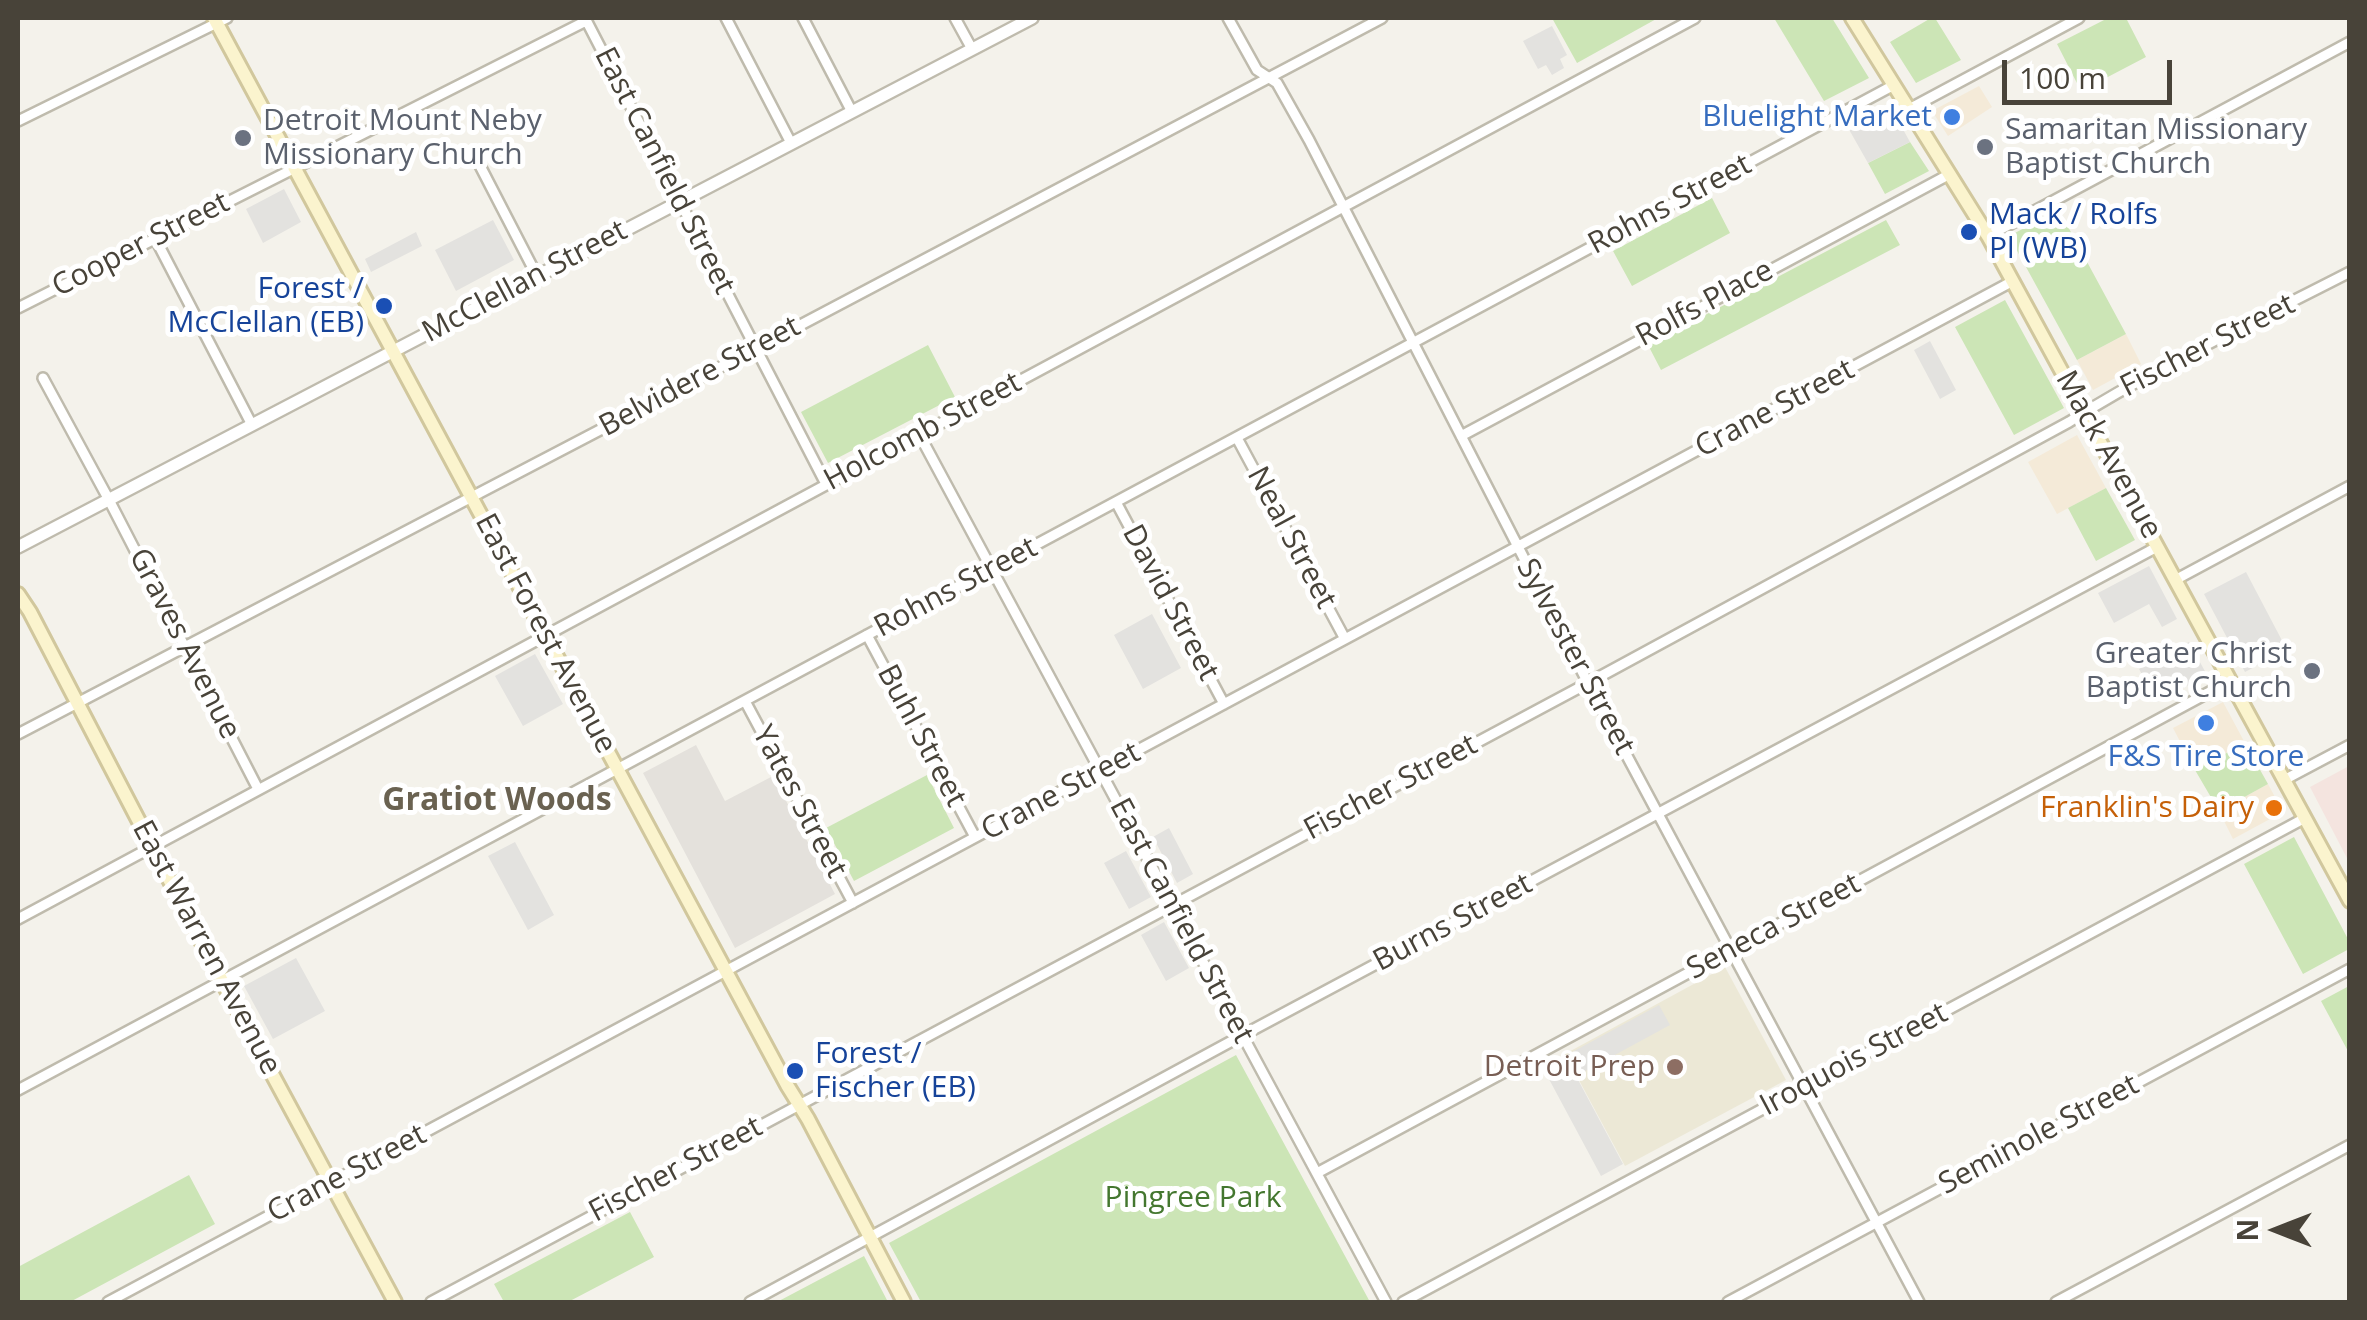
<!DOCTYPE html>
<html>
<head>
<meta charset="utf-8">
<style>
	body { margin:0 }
	#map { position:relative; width:2367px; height:1320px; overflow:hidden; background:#f4f2eb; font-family:"Open Sans",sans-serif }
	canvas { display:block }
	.frame { position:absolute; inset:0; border:20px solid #484339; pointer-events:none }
	.north { position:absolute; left:2227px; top:1180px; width:100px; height:100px; -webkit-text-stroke:8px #fff; paint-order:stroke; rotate:270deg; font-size:28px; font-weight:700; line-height:40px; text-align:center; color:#484339 }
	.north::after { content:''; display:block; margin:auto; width:35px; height:45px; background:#484339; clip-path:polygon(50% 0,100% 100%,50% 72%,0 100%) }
	.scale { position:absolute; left:2002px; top:60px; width:170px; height:45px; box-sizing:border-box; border:5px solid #484339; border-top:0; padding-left:12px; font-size:30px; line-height:35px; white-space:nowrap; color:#484339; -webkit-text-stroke:8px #fff; paint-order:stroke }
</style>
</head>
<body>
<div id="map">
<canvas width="2367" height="1320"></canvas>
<div class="frame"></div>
<div class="north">N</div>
<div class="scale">100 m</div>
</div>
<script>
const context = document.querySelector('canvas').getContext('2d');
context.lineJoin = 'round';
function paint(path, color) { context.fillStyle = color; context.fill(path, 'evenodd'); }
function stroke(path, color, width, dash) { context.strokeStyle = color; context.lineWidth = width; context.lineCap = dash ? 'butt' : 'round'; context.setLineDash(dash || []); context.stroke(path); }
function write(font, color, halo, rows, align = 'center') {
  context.font = font + ' "Open Sans",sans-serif'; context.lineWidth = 10; context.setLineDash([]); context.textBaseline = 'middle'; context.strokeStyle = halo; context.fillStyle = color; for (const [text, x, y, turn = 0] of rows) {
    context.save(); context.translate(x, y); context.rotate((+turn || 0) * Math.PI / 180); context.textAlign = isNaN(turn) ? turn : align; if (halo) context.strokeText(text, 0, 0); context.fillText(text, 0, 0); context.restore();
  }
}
paint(new Path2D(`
	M 1979,86 L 1992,107 L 1948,136 L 1932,111 Z
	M 2126,334 L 2141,364 L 2093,390 L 2077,360 Z
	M 2077,435 L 2106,488 L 2057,514 L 2028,462 Z
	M 2223,702 L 2245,743 L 2195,770 L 2173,728 Z
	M 2268,784 L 2283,812 L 2233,839 L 2219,811 Z`), '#f4ead8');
paint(new Path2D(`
	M 696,745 L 725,801 L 773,776 L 835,894 L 735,948 L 643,773 Z`), '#e4e1dc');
paint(new Path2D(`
	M 1725,967 L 1786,1080 L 1625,1166 L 1565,1054 Z`), '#ece8d6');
paint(new Path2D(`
	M 2349,766 L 2349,862 L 2310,787 Z`), '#f4e4df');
paint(new Path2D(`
	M 1552,18 L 1658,18 L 1577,63 Z
	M 1774,18 L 1832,18 L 1869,78 L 1824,101 Z
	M 1931,18 L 1935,18 L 1961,60 L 1916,83 L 1890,42 Z
	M 2108,18 L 2126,18 L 2146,57 L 2081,91 L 2057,44 Z
	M 1910,142 L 1929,171 L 1885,194 L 1868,163 Z
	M 1712,198 L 1730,233 L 1632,286 L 1613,251 Z
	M 2059,210 L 2126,334 L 2077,360 L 2009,236 Z
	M 1886,220 L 1900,245 L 1661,370 L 1648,345 Z
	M 2005,300 L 2064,408 L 2014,435 L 1955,327 Z
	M 928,345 L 955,397 L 828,463 L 801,412 Z
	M 2106,488 L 2135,540 L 2096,561 L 2068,508 Z
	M 2245,743 L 2268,784 L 2219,811 L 2195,770 Z
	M 927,775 L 954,828 L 854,881 L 826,828 Z
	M 2294,837 L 2349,941 L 2349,949 L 2303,974 L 2244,864 Z
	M 2349,986 L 2349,1053 L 2321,1001 Z
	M 1236,1055 L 1370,1302 L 921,1302 L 889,1243 Z
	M 189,1175 L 215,1224 L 70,1302 L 18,1302 L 18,1267 Z
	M 630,1212 L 654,1257 L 568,1302 L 504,1302 L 494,1284 Z
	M 864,1256 L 888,1302 L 777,1302 Z`), '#cce5b6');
paint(new Path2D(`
	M 1552,26 L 1567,55 L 1560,59 L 1564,68 L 1552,75 L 1546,65 L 1538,69 L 1523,41 Z
	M 1889,104 L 1910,142 L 1868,163 L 1847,126 Z
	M 284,189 L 301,222 L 263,243 L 246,209 Z
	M 493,220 L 514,260 L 456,291 L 435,250 Z
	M 416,232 L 422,246 L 371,272 L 365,259 Z
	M 1930,341 L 1956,390 L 1940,399 L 1914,350 Z
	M 2149,566 L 2177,619 L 2162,627 L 2149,604 L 2114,623 L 2098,593 Z
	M 2246,572 L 2287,650 L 2245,672 L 2204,594 Z
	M 1152,614 L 1181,668 L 1143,689 L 1114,635 Z
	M 2189,642 L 2207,675 L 2157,702 L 2139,669 Z
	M 535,654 L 563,704 L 523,726 L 495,676 Z
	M 1169,828 L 1193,874 L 1177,883 L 1153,837 Z
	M 515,842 L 554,915 L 528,930 L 488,856 Z
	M 1126,851 L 1151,897 L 1129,909 L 1104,863 Z
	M 1164,922 L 1189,968 L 1166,981 L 1141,935 Z
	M 296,958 L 325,1011 L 273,1039 L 244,986 Z
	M 1659,1005 L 1670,1025 L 1576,1076 L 1623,1164 L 1601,1176 L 1543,1068 Z`), '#e3e2df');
const minor = new Path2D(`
	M 585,18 L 826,484
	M 726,18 L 791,143
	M 803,18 L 852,112
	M 955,18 L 972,49
	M 1228,18 L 1257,70 L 1277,83 L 1309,140 L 1588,683 L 1919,1302
	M 1909,109 L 2079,18
	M 18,121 L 227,18
	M 476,158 L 537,276
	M 1988,236 L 2350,42
	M 155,238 L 252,425
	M 18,308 L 586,21
	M 43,378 L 109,500 L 258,789
	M 919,434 L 1386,1302
	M 1461,436 L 1950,174
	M 1237,438 L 1345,639
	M 1116,502 L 1224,704
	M 2175,580 L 2350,486
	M 867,635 L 975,837
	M 745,701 L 853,903
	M 18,734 L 755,349 L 1382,18
	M 2284,780 L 2350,745
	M 18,919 L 1695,18
	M 18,1090 L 1894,85
	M 1317,1173 L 2230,681
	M 108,1302 L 2013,281
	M 431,1302 L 1588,683 L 2069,422 C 2158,366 2255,321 2350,272
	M 750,1302 L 1230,1042 L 2157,547
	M 1403,1302 L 2305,818
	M 1728,1302 L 2350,969
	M 2056,1302 L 2350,1145`);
const tertiary = new Path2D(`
	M 18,547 L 1032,18`);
const secondary = new Path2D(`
	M 214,18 L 787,1085 L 808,1119 L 904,1302
	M 1852,18 L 1988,236 L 2350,901
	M 18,594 L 30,612 L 222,981 L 395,1302`);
stroke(minor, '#bfbbad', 14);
stroke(tertiary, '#bfbbad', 16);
stroke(secondary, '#d1c79d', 18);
stroke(minor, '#fff', 9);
stroke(tertiary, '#fff', 11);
stroke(secondary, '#fbf4ce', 12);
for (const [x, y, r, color] of [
	[1952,117,10,"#3f7fe0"],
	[243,138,10,"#6b7280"],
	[1985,147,10,"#6b7280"],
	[1969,232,10,"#1a4fb4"],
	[384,306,10,"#1a4fb4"],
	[2312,671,10,"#6b7280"],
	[2206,723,10,"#3f7fe0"],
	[2274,808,10,"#e8710a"],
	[1675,1067,10,"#8d6e63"],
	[795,1071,10,"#1a4fb4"]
]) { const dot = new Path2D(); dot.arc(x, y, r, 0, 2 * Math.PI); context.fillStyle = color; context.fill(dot); stroke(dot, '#fff', 4); }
write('30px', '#366cbe', '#fff', [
	["Bluelight Market",1932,117],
	["F&S Tire Store",2206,757,"center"]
], 'right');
write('30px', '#5b616d', '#fff', [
	["Detroit Mount Neby",263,121],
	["Missionary Church",263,155],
	["Samaritan Missionary",2005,130],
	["Baptist Church",2005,164],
	["Greater Christ",2292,654,"right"],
	["Baptist Church",2292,688,"right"]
], 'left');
write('30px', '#484339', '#fff', [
	["East Canfield Street",664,171,63],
	["Rohns Street",1670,205,-28],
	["Cooper Street",141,245,-27],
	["McClellan Street",525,282,-28],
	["Rolfs Place",1705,304,-28],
	["Fischer Street",2208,346,-27],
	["Belvidere Street",700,377,-28],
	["Crane Street",1775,409,-28],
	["Holcomb Street",923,432,-28],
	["Mack Avenue",2108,455,61],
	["Neal Street",1291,538,62],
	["Rohns Street",956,588,-28],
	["David Street",1170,603,62],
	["East Forest Avenue",545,634,62],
	["Graves Avenue",184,644,63],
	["Sylvester Street",1575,657,62],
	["Buhl Street",921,736,62],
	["Fischer Street",1391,788,-28],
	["Crane Street",1061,792,-28],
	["Yates Street",799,802,62],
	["East Canfield Street",1181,921,62],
	["Burns Street",1453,923,-28],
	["Seneca Street",1774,927,-28],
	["East Warren Avenue",206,948,62],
	["Iroquois Street",1854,1060,-28],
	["Seminole Street",2039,1135,-28],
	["Fischer Street",676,1170,-28],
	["Crane Street",347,1174,-28]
]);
write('30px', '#164399', '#fff', [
	["Mack / Rolfs",1989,215],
	["Pl (WB)",1989,249],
	["Forest /",364,289,"right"],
	["McClellan (EB)",364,323,"right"],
	["Forest /",815,1054],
	["Fischer (EB)",815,1088]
], 'left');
write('30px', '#c56008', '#fff', [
	["Franklin's Dairy",2254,808]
], 'right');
write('30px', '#785e54', '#fff', [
	["Detroit Prep",1655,1067]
], 'right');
write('30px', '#44772f', '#fff', [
	["Pingree Park",1193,1198]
]);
write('bold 32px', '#6a6251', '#fff', [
	["Gratiot Woods",497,801]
]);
</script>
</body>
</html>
